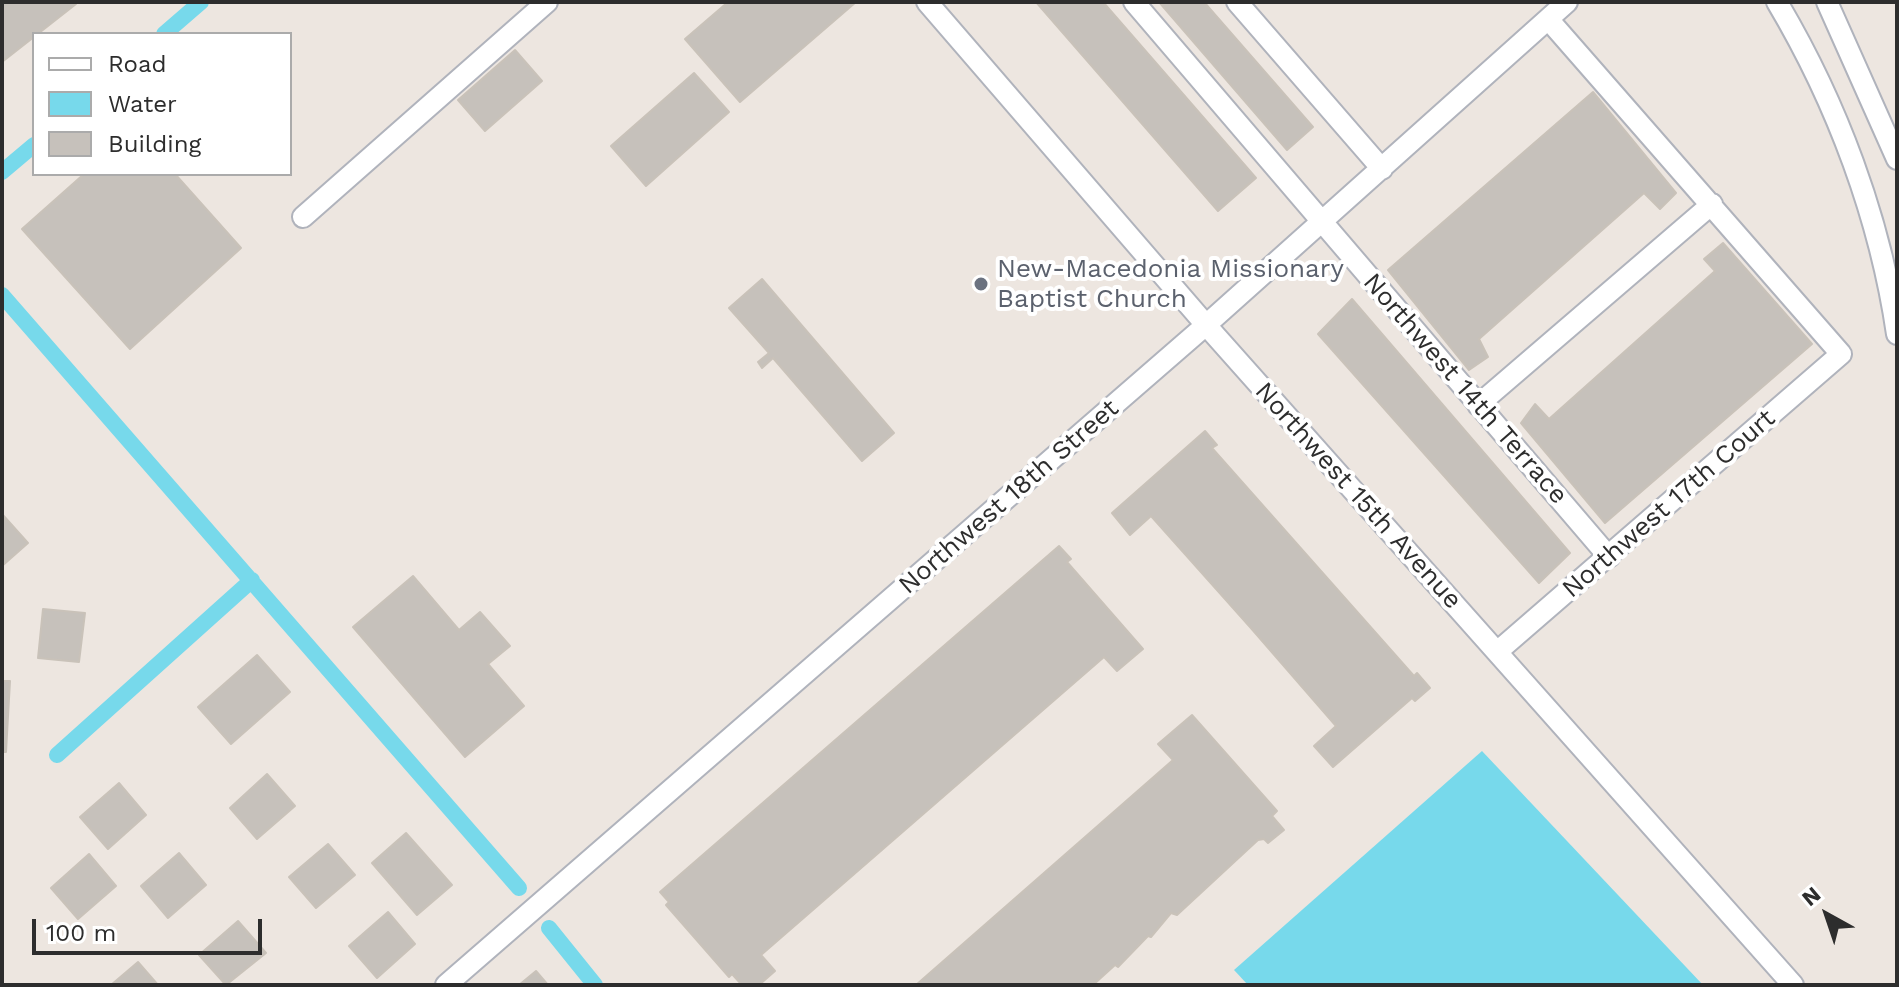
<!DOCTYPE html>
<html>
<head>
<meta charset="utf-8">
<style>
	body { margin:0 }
	#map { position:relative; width:1899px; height:987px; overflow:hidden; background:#ede6e0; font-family:"Work Sans",sans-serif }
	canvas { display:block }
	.frame { position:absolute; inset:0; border:4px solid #2d2d2d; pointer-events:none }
	.legend { position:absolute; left:32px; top:32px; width:260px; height:144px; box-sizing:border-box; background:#fff; border:2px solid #ababab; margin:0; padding:10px 14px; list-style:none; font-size:24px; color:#2d2d2d }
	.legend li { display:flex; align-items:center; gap:16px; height:40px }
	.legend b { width:40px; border:2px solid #ababab }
	.north { position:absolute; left:1787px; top:875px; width:80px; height:80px; -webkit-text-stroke:6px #fff; paint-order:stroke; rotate:320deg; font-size:22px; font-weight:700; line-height:32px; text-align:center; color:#2d2d2d }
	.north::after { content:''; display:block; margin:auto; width:28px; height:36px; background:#2d2d2d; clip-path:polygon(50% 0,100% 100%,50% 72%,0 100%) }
	.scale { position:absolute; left:32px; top:919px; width:230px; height:36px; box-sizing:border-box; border:4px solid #2d2d2d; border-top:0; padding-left:10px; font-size:24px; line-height:28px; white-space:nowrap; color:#2d2d2d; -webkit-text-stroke:6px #fff; paint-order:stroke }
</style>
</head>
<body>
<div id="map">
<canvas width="1899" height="987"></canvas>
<div class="frame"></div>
<ul class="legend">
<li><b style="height:10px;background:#fff"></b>Road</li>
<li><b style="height:22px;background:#77d9eb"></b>Water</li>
<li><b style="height:22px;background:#c6c1bb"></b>Building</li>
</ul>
<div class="north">N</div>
<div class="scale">100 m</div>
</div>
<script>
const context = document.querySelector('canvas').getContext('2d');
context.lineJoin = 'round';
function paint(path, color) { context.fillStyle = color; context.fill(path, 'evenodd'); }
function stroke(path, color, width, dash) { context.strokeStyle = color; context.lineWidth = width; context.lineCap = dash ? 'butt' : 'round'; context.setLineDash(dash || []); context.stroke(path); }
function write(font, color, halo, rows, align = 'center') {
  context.font = font + ' "Work Sans",sans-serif'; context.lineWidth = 8; context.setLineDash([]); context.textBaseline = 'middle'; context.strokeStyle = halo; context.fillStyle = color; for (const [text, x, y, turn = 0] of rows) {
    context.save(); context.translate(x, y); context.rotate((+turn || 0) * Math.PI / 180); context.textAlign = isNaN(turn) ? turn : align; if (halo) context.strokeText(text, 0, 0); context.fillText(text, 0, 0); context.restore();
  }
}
paint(new Path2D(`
	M 1482,751 L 1703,985 L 1248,985 L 1234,970 Z`), '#77d9eb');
stroke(new Path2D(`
	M 164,34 L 201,2
	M 2,172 L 34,145
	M 2,295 L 519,888
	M 57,755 L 252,580
	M 549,928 L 595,985`), '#77d9eb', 16);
const building = new Path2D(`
	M 2,2 L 74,2 L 76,4 L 2,62 Z
	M 728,2 L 856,2 L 740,102 L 685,39 Z
	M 1036,2 L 1103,2 L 1256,178 L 1218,211 Z
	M 1159,2 L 1204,2 L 1313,127 L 1287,150 Z
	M 515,50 L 542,81 L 485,131 L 458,100 Z
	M 694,73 L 729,112 L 646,186 L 611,146 Z
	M 1593,92 L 1676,193 L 1660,209 L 1644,193 L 1479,339 L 1488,357 L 1469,370 L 1388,270 Z
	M 84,174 L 175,174 L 241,248 L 130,349 L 22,229 Z
	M 1723,243 L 1812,344 L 1605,523 L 1521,423 L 1535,404 L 1549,419 L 1715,271 L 1704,259 Z
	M 762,279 L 894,433 L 862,461 L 773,358 L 762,368 L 758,362 L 769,353 L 729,308 Z
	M 1352,299 L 1570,553 L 1539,583 L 1318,334 Z
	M 1205,431 L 1217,445 L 1212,448 L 1414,676 L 1417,673 L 1430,688 L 1415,701 L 1412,698 L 1333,767 L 1314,746 L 1336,726 L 1250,627 L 1151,516 L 1130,535 L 1112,513 Z
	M 2,514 L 28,543 L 2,566 Z
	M 1059,546 L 1071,559 L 1067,562 L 1143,649 L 1117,671 L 1104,657 L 761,955 L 775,971 L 759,985 L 742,985 L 732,974 L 729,977 L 666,905 L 669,902 L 660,892 Z
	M 413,576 L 459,630 L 480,612 L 510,646 L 488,664 L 524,706 L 465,757 L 353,627 Z
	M 43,609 L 85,613 L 79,662 L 38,658 Z
	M 257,655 L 290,692 L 231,744 L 198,707 Z
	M 2,681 L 10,681 L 6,752 L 2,752 Z
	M 1192,715 L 1277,811 L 1272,816 L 1284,830 L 1268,843 L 1264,839 L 1258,840 L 1177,915 L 1171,913 L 1151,937 L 1148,936 L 1118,967 L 1115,965 L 1093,985 L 916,985 L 1173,760 L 1158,744 Z
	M 267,774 L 295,806 L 257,839 L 230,808 Z
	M 119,783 L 146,815 L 108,849 L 80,817 Z
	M 406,833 L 452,885 L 417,915 L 372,863 Z
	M 328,844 L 355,875 L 316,908 L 289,877 Z
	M 179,853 L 206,885 L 168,918 L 141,886 Z
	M 89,854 L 116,886 L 78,919 L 51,888 Z
	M 388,912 L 415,944 L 377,978 L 349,946 Z
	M 238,921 L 266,953 L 226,985 L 199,955 Z
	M 138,962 L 158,985 L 111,985 Z
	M 536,971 L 548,985 L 519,985 Z`);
paint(building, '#c6c1bb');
stroke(building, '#c9c2b9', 2);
const minor = new Path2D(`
	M 927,2 L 1206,325 L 1793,985
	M 1134,2 L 1609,557
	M 1237,2 L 1382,169
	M 1777,2 C 1837,103 1880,218 1897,334
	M 1827,2 L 1897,159
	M 303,217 L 547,2
	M 1478,405 L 1712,204
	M 1497,652 L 1841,354 L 1548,19
	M 446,985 L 1206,325 L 1567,2`);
stroke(minor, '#b0b3bc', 24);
stroke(minor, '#fff', 20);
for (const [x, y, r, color] of [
	[981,284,8,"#6b7280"]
]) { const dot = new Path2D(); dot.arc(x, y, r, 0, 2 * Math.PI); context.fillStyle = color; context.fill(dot); stroke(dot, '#fff', 3); }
write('26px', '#5b616d', '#fff', [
	["New-Macedonia Missionary",997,269],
	["Baptist Church",997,299]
], 'left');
write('26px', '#2d2d2d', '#fff', [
	["Northwest 14th Terrace",1465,389,49],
	["Northwest 15th Avenue",1358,496,48],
	["Northwest 18th Street",1009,497,-41],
	["Northwest 17th Court",1669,504,-41]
]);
</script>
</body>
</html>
